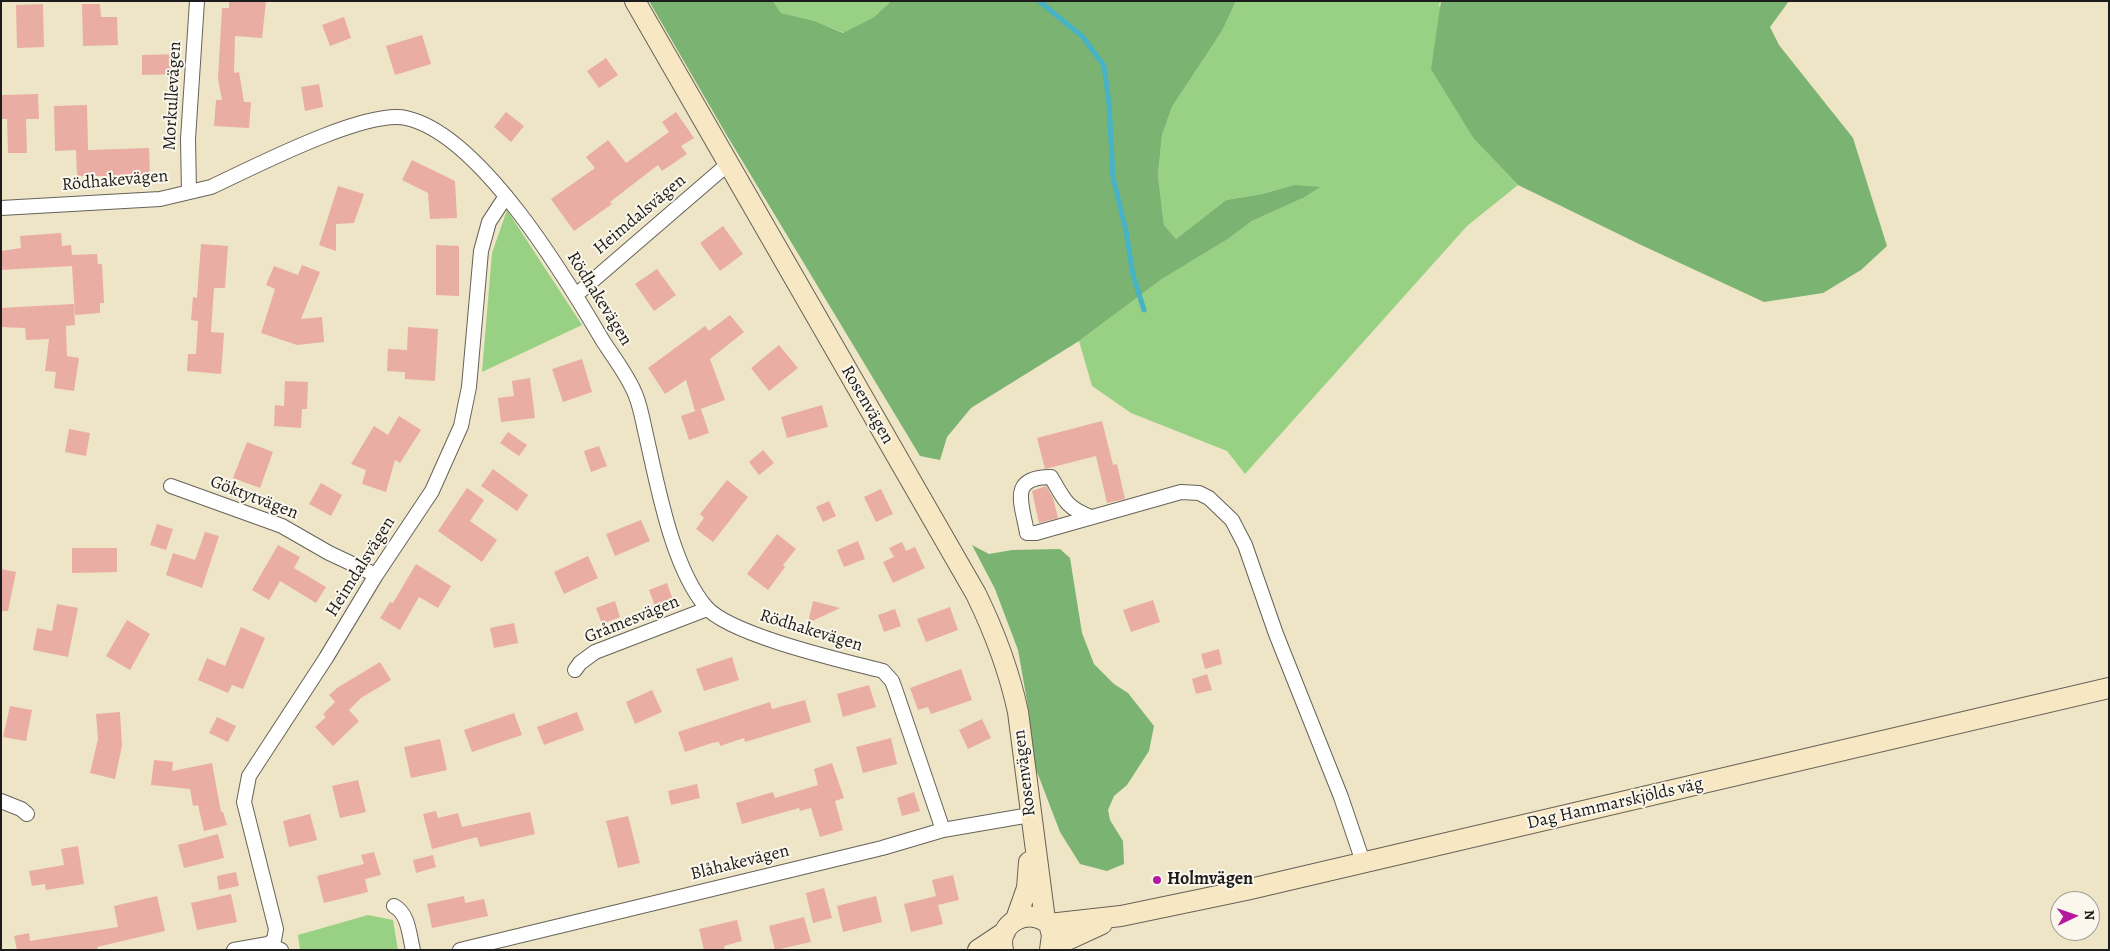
<!DOCTYPE html>
<html>
<head>
<meta charset="utf-8">
<style>
	body { margin:0 }
	#map { position:relative; width:2110px; height:951px; overflow:hidden; background:#eee5c7; font-family:Alegreya,serif }
	canvas { display:block }
	.frame { position:absolute; inset:0; border:2px solid #1c1c1c; pointer-events:none }
	.north { position:absolute; left:2050px; top:891px; width:50px; height:50px; box-sizing:border-box; background:#fbf7ec; border:1px solid #a29f99; border-radius:50%; rotate:87deg; font-size:14px; font-weight:700; line-height:20px; text-align:center; color:#1c1c1c }
	.north::after { content:''; display:block; margin:auto; width:18px; height:22px; background:#b5179e; clip-path:polygon(50% 0,100% 100%,50% 72%,0 100%) }
</style>
</head>
<body>
<div id="map">
<canvas width="2110" height="951"></canvas>
<div class="frame"></div>
<div class="north">N</div>
</div>
<script>
const context = document.querySelector('canvas').getContext('2d');
context.lineJoin = 'round';
function paint(path, color) { context.fillStyle = color; context.fill(path, 'evenodd'); }
function stroke(path, color, width, dash) { context.strokeStyle = color; context.lineWidth = width; context.lineCap = dash ? 'butt' : 'round'; context.setLineDash(dash || []); context.stroke(path); }
function write(font, color, halo, rows, align = 'center') {
  context.font = font + ' Alegreya,serif'; context.lineWidth = 4; context.setLineDash([]); context.textBaseline = 'middle'; context.strokeStyle = halo; context.fillStyle = color; for (const [text, x, y, turn = 0] of rows) {
    context.save(); context.translate(x, y); context.rotate((+turn || 0) * Math.PI / 180); context.textAlign = isNaN(turn) ? turn : align; if (halo) context.strokeText(text, 0, 0); context.fillText(text, 0, 0); context.restore();
  }
}
paint(new Path2D(`
	M 773,1 L 891,1 L 874,17 L 844,33 L 815,21 L 781,13 Z
	M 1236,1 L 1441,1 L 1439,4 L 1474,139 L 1518,185 L 1467,226 L 1245,474 L 1227,451 L 1131,413 L 1092,386 L 1079,341 L 1162,279 L 1228,239 L 1252,221 L 1303,198 L 1294,185 L 1262,194 L 1226,200 L 1176,239 L 1164,225 L 1158,175 L 1162,135 L 1172,107 L 1222,31 Z
	M 507,210 L 582,325 L 482,372 L 492,253 Z
	M 368,915 L 393,920 L 398,950 L 300,950 L 298,935 Z`), '#99d184');
paint(new Path2D(`
	M 649,1 L 773,1 L 781,13 L 815,21 L 843,33 L 874,17 L 891,1 L 1236,1 L 1222,31 L 1172,107 L 1162,135 L 1158,175 L 1164,225 L 1176,239 L 1226,200 L 1262,194 L 1294,185 L 1320,187 L 1303,198 L 1252,221 L 1228,239 L 1162,279 L 1079,341 L 971,408 L 947,437 L 940,460 L 920,456 L 726,134 Z
	M 1441,1 L 1789,1 L 1770,27 L 1779,45 L 1853,138 L 1887,246 L 1861,270 L 1823,293 L 1764,302 L 1639,244 L 1518,185 L 1474,139 L 1431,69 Z
	M 972,545 L 989,554 L 1012,550 L 1060,549 L 1070,558 L 1082,633 L 1094,664 L 1114,684 L 1128,693 L 1154,726 L 1149,751 L 1127,785 L 1114,796 L 1108,810 L 1110,820 L 1123,841 L 1124,864 L 1107,871 L 1080,864 L 1060,832 L 1034,764 L 1029,712 L 1018,650 L 995,589 Z`), '#7ab372');
stroke(new Path2D(`
	M 1039,1 L 1083,37 L 1104,66 L 1109,103 L 1113,177 L 1126,231 L 1133,275 L 1144,310`), '#48b2c6', 5);
paint(new Path2D(`
	M 229,1 L 266,1 L 262,38 L 235,36 L 234,73 L 239,72 L 244,102 L 251,102 L 249,128 L 214,126 L 216,100 L 222,100 L 218,79 L 222,8 L 229,8 Z
	M 43,4 L 44,47 L 17,48 L 16,5 Z
	M 82,4 L 100,4 L 101,17 L 117,17 L 118,45 L 83,46 Z
	M 344,17 L 351,38 L 330,46 L 322,25 Z
	M 422,35 L 431,64 L 395,75 L 386,46 Z
	M 179,54 L 179,74 L 142,75 L 142,55 Z
	M 606,58 L 618,75 L 599,88 L 587,71 Z
	M 319,84 L 323,107 L 305,111 L 301,87 Z
	M 38,94 L 39,119 L 26,119 L 27,153 L 8,153 L 7,119 L 1,119 L 1,95 Z
	M 87,105 L 88,150 L 149,148 L 150,176 L 77,176 L 76,150 L 55,151 L 54,106 Z
	M 506,112 L 524,126 L 511,142 L 494,127 Z
	M 676,112 L 694,138 L 681,146 L 687,154 L 662,171 L 658,165 L 610,202 L 612,204 L 574,231 L 551,199 L 595,168 L 586,157 L 608,140 L 626,163 L 669,132 L 662,122 Z
	M 412,160 L 455,181 L 457,218 L 430,219 L 428,193 L 402,180 Z
	M 338,186 L 364,194 L 354,223 L 336,224 L 336,251 L 319,245 Z
	M 723,226 L 743,254 L 720,271 L 700,243 Z
	M 61,233 L 62,246 L 71,245 L 72,255 L 97,254 L 98,264 L 102,264 L 104,303 L 100,303 L 100,313 L 75,315 L 72,266 L 1,270 L 1,251 L 21,248 L 20,236 Z
	M 201,244 L 228,246 L 225,288 L 214,288 L 211,332 L 224,333 L 221,374 L 187,371 L 188,354 L 196,354 L 198,321 L 191,320 L 193,297 L 197,298 Z
	M 436,245 L 459,246 L 459,296 L 436,295 Z
	M 302,265 L 320,272 L 301,319 L 322,317 L 324,342 L 297,345 L 261,333 L 275,289 L 266,285 L 274,266 L 298,275 Z
	M 657,269 L 676,295 L 654,311 L 635,284 Z
	M 74,304 L 75,325 L 66,326 L 67,356 L 79,358 L 74,391 L 54,388 L 56,372 L 45,371 L 49,339 L 26,340 L 25,328 L 1,327 L 1,308 Z
	M 730,315 L 744,332 L 710,359 L 725,400 L 695,411 L 686,380 L 665,394 L 648,368 L 705,326 L 709,331 Z
	M 408,327 L 438,329 L 435,381 L 405,379 L 405,372 L 387,371 L 388,349 L 407,350 Z
	M 779,345 L 798,368 L 769,391 L 751,368 Z
	M 582,359 L 592,392 L 563,402 L 552,369 Z
	M 530,378 L 535,418 L 501,422 L 498,398 L 514,396 L 512,381 Z
	M 285,381 L 308,382 L 307,409 L 302,409 L 301,428 L 274,426 L 275,405 L 284,406 Z
	M 822,405 L 828,427 L 787,438 L 781,417 Z
	M 701,409 L 709,433 L 689,440 L 681,416 Z
	M 399,416 L 421,430 L 400,463 L 395,460 L 386,492 L 362,484 L 366,470 L 351,464 L 374,426 L 388,435 Z
	M 1102,421 L 1113,465 L 1117,464 L 1125,499 L 1107,503 L 1096,456 L 1045,469 L 1037,438 Z
	M 69,429 L 90,433 L 86,456 L 65,452 Z
	M 508,432 L 527,445 L 519,456 L 500,443 Z
	M 247,442 L 273,452 L 260,488 L 233,478 Z
	M 599,446 L 607,466 L 591,472 L 584,451 Z
	M 763,450 L 774,463 L 759,475 L 749,462 Z
	M 493,469 L 528,495 L 517,511 L 481,486 Z
	M 727,480 L 748,497 L 713,542 L 696,529 L 704,518 L 700,514 Z
	M 321,483 L 342,495 L 331,516 L 309,504 Z
	M 1046,486 L 1053,498 L 1058,518 L 1039,523 L 1032,491 Z
	M 467,488 L 484,500 L 470,521 L 497,540 L 482,562 L 438,531 Z
	M 881,489 L 893,514 L 876,522 L 864,497 Z
	M 829,501 L 836,516 L 823,522 L 816,507 Z
	M 641,520 L 650,541 L 615,556 L 606,534 Z
	M 157,524 L 173,529 L 166,550 L 150,545 Z
	M 205,532 L 219,536 L 202,588 L 166,575 L 173,553 L 195,560 Z
	M 777,534 L 796,549 L 783,565 L 785,567 L 768,590 L 747,574 Z
	M 858,541 L 865,559 L 844,567 L 837,550 Z
	M 902,542 L 906,551 L 915,547 L 925,568 L 893,583 L 883,562 L 894,557 L 889,548 Z
	M 278,545 L 300,557 L 294,568 L 326,587 L 316,603 L 280,581 L 269,600 L 252,590 Z
	M 72,548 L 117,548 L 117,572 L 72,573 Z
	M 588,556 L 598,578 L 564,594 L 554,572 Z
	M 416,564 L 451,586 L 438,608 L 419,597 L 400,630 L 380,618 L 390,602 L 393,603 Z
	M 1,569 L 16,572 L 8,611 L 1,611 Z
	M 667,583 L 673,600 L 655,606 L 649,590 Z
	M 1153,600 L 1160,622 L 1131,632 L 1123,610 Z
	M 615,601 L 620,617 L 602,624 L 596,608 Z
	M 813,601 L 840,608 L 808,623 Z
	M 57,604 L 78,608 L 68,657 L 33,650 L 37,628 L 52,631 Z
	M 950,607 L 958,630 L 926,642 L 917,619 Z
	M 895,609 L 901,626 L 884,632 L 878,615 Z
	M 127,620 L 150,634 L 130,670 L 106,656 Z
	M 514,623 L 518,643 L 494,648 L 490,628 Z
	M 241,627 L 265,638 L 243,689 L 232,685 L 228,693 L 198,680 L 207,658 L 225,666 Z
	M 1219,649 L 1222,664 L 1205,669 L 1201,654 Z
	M 732,657 L 739,680 L 704,691 L 696,669 Z
	M 380,662 L 391,680 L 361,698 L 349,710 L 359,721 L 333,746 L 315,727 L 326,717 L 323,714 L 335,702 L 329,695 L 337,688 Z
	M 961,669 L 972,700 L 931,714 L 928,707 L 918,710 L 910,688 Z
	M 1207,674 L 1212,690 L 1196,694 L 1192,679 Z
	M 869,685 L 876,707 L 843,717 L 837,694 Z
	M 652,690 L 662,712 L 635,724 L 626,702 Z
	M 805,700 L 811,722 L 745,742 L 744,738 L 720,746 L 719,742 L 712,743 L 685,752 L 678,732 L 770,702 L 772,709 Z
	M 10,706 L 32,710 L 26,741 L 3,737 Z
	M 120,712 L 122,746 L 115,779 L 90,773 L 98,739 L 96,714 Z
	M 577,712 L 584,730 L 544,745 L 537,727 Z
	M 514,713 L 522,735 L 472,752 L 464,730 Z
	M 217,717 L 236,726 L 228,742 L 209,733 Z
	M 982,719 L 991,738 L 968,749 L 959,730 Z
	M 891,738 L 897,764 L 863,773 L 856,747 Z
	M 440,739 L 447,770 L 411,778 L 404,747 Z
	M 154,760 L 173,762 L 172,771 L 212,763 L 221,812 L 223,812 L 227,825 L 204,831 L 198,805 L 193,806 L 190,789 L 151,785 Z
	M 832,763 L 844,798 L 835,801 L 843,830 L 820,837 L 811,808 L 800,811 L 799,808 L 742,824 L 736,803 L 773,792 L 775,798 L 818,785 L 814,769 Z
	M 358,780 L 366,812 L 340,818 L 332,786 Z
	M 697,784 L 700,798 L 671,805 L 668,791 Z
	M 914,792 L 920,811 L 902,816 L 897,798 Z
	M 436,811 L 438,818 L 458,813 L 462,827 L 530,812 L 535,834 L 480,847 L 477,837 L 432,849 L 423,814 Z
	M 310,814 L 317,840 L 289,847 L 283,821 Z
	M 628,816 L 640,863 L 618,868 L 606,821 Z
	M 218,834 L 224,858 L 184,868 L 178,845 Z
	M 78,846 L 84,884 L 46,890 L 45,884 L 32,886 L 29,871 L 64,865 L 61,849 Z
	M 374,852 L 381,875 L 365,879 L 368,892 L 324,903 L 317,876 L 364,864 L 361,855 Z
	M 433,855 L 436,867 L 416,873 L 413,860 Z
	M 236,872 L 239,886 L 219,890 L 217,876 Z
	M 953,875 L 959,900 L 938,905 L 943,924 L 911,932 L 904,904 L 936,896 L 932,880 Z
	M 824,888 L 832,918 L 813,923 L 806,893 Z
	M 231,894 L 237,922 L 197,930 L 191,903 Z
	M 157,896 L 165,931 L 97,947 L 98,950 L 17,950 L 14,936 L 29,933 L 30,941 L 118,927 L 114,906 Z
	M 464,896 L 465,903 L 484,899 L 488,916 L 432,928 L 427,904 Z
	M 876,896 L 882,922 L 843,932 L 837,906 Z
	M 804,917 L 811,942 L 775,950 L 769,926 Z
	M 737,920 L 742,941 L 724,946 L 725,950 L 704,950 L 699,929 Z`), '#e9ada3');
const street = new Path2D(`
	M 189,192 L 188,139 L 197,1
	M 1,208 L 160,199 L 211,187 C 252,168 365,109 406,118 C 480,134 566,278 603,341 C 614,358 629,377 636,396 C 641,409 643,422 646,435 C 658,487 672,567 706,607 C 730,635 844,661 883,671 L 892,681 L 895,689 L 943,830
	M 576,295 L 728,164
	M 171,486 L 282,526 L 329,553 L 376,575
	M 1091,517 C 1066,508 1064,499 1051,477 C 1008,477 1022,503 1027,533 L 1036,533 L 1181,492 L 1199,493 L 1209,498 L 1232,520 L 1245,545 L 1276,634 L 1341,797 L 1363,862
	M 575,670 L 580,663 L 595,652 L 707,609
	M 1,801 L 21,809 L 27,814
	M 394,906 C 409,914 409,935 413,950
	M 268,944 L 274,940 L 276,929 L 244,802 L 249,776 L 326,658 L 376,575 L 432,491 L 461,426 L 469,387 L 481,251 L 489,222 L 506,196
	M 234,950 L 268,944 L 281,950
	M 460,950 L 882,848 L 943,830 L 1030,815`);
const secondary = new Path2D(`
	M 635,1 L 976,594 C 995,633 1009,670 1018,712 L 1045,920
	M 1016,919 L 1027,888 L 1029,862
	M 1049,924 L 1121,916 L 1246,890 L 2109,688
	M 1052,947 L 1102,924
	M 978,950 L 1005,932
	M 1003,950 C 996,923 1029,906 1049,924 L 1052,935 L 1050,950`);
stroke(street, '#666258', 16);
stroke(secondary, '#666258', 22);
stroke(street, '#fff', 14);
stroke(secondary, '#f7e8c3', 20);
for (const [x, y, r, color] of [
	[1157,880,5,"#b5179e"]
]) { const dot = new Path2D(); dot.arc(x, y, r, 0, 2 * Math.PI); context.fillStyle = color; context.fill(dot); stroke(dot, '#fbf7ec', 2); }
write('18px', '#1c1c1c', '#fbf7ec', [
	["Morkullevägen",173,96,-87],
	["Rödhakevägen",115,181,-5],
	["Heimdalsvägen",640,215,-40],
	["Rödhakevägen",599,299,58],
	["Rosenvägen",867,405,60],
	["Göktytvägen",254,498,21],
	["Heimdalsvägen",361,567,-58],
	["Gråmesvägen",632,620,-22],
	["Rödhakevägen",811,631,17],
	["Rosenvägen",1025,773,-97],
	["Dag Hammarskjölds väg",1615,804,-13],
	["Blåhakevägen",740,863,-14]
]);
write('bold 18px', '#1c1c1c', '#fbf7ec', [
	["Holmvägen",1167,880]
], 'left');
</script>
</body>
</html>
